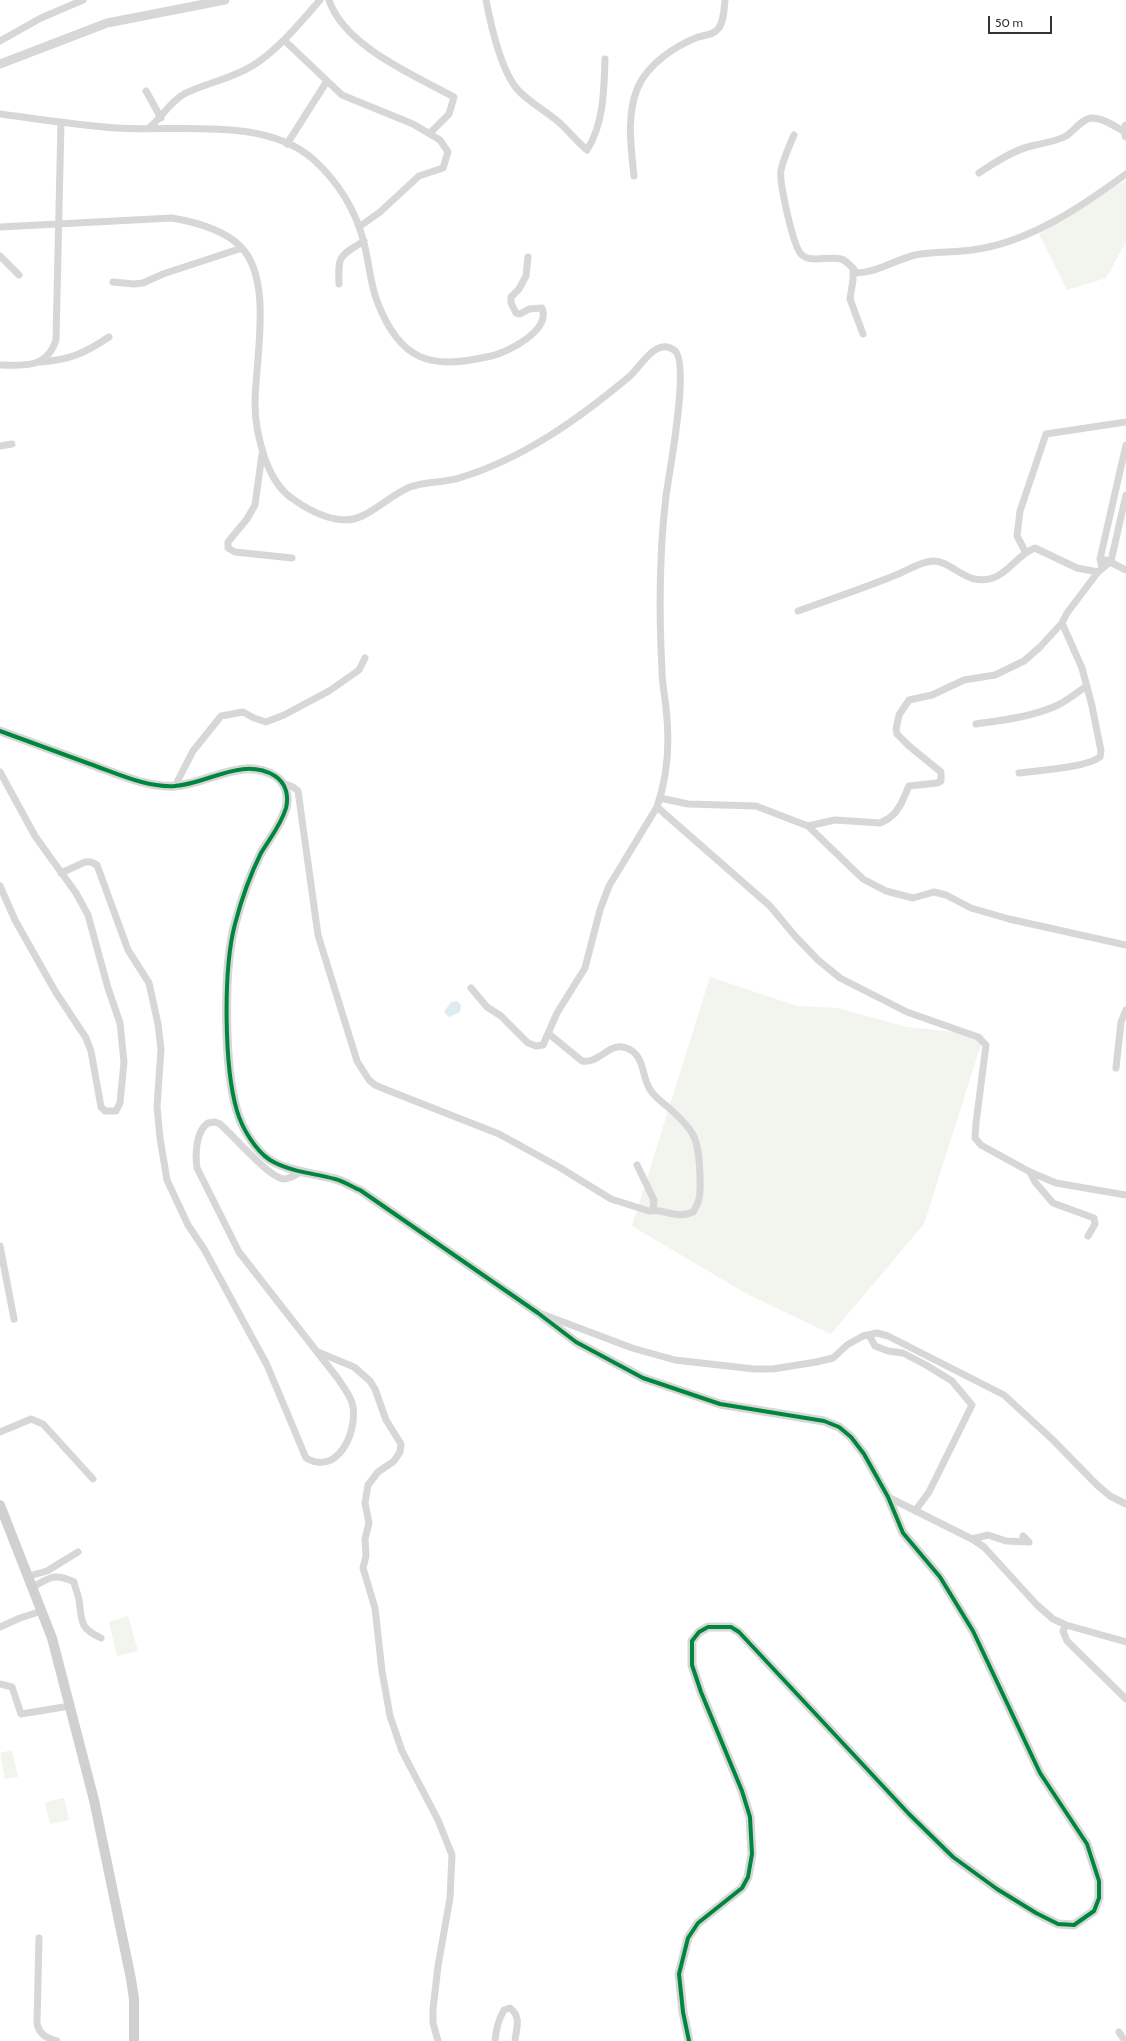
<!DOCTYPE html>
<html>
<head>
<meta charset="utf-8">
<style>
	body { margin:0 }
	#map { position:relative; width:1126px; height:2041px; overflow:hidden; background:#fff; font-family:Cabin,sans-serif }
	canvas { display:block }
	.scale { position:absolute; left:988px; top:16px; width:64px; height:18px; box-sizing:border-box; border:2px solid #333; border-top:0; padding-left:5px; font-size:12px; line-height:14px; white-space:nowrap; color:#333; -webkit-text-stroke:3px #fff; paint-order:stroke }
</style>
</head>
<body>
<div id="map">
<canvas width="1126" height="2041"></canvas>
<div class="scale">50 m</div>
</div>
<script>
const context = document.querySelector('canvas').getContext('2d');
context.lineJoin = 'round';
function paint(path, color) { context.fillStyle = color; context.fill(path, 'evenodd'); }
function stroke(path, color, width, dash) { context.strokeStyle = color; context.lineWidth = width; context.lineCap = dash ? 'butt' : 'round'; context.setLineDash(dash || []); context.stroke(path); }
paint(new Path2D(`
	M 1126,180 L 1126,242 L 1106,278 L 1067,290 L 1039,234 Z
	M 710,977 L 797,1006 L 837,1008 L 907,1027 L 984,1035 L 924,1224 L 831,1334 L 747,1294 L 632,1226 Z
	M 128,1616 L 138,1651 L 117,1656 L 109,1622 Z
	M 12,1750 L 18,1777 L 5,1779 L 0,1753 Z
	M 64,1798 L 69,1820 L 50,1824 L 45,1802 Z`), '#f1f5ed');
paint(new Path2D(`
	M 457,1001 L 461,1005 L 460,1012 L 449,1017 L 444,1012 L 451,1002 Z`), '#ddebf3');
stroke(new Path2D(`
	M 329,0 C 344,46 414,75 454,97 L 449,114 L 430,133
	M 486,0 C 491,26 499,63 514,85 C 524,100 550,113 563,126 C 571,134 578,143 587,150 C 604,123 604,90 605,59
	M 284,40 L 342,95 L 413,124 L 440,140 L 448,152 L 443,168 L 419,176 L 380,212 L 359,227
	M 0,41 L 41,18 L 83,0
	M 146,91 L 161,118
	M 0,114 C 38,119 77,125 116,128 C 176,132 265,116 314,160 C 338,182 356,211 364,243 C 369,262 370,283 377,301 C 400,362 431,370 491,356 C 509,352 551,330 542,308 L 529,309 L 520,314 L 516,313 L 511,303 L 511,297 L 519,289 L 526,276 L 528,257
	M 149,128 C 161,118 170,102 184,94 C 206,83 231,79 252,66 C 277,51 301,22 320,0
	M 794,135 C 789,146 784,158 781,170 C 779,181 793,248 802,255 C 811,263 830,256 841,259 C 848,261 852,268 857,273 C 878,272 895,260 915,255 C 936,251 957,253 978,249 C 1031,241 1084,205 1126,174
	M 287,144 L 327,81
	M 979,173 C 995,162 1012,151 1031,146 C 1043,143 1055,142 1066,136 C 1074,131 1082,119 1091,118 C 1102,117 1116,127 1125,132
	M 634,176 C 631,147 626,115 638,87 C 648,64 675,46 698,37 C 705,35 713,35 718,29 C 724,22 724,9 725,0
	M 0,227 L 172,218 C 195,222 223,229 240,246 C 274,279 255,361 255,404 C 255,422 259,441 265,459 C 271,475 279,490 293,499 C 311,512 340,527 362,516 C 379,508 393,494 410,487 C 426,481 444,483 459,478 C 523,459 580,418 630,376 C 641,366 656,337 674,350 C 691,361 669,473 666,496 C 659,554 659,614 662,671 C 662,684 665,696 666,708 C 670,742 668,775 657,807 L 609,886 L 600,910 L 585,968 L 557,1013 L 543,1045 L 536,1046 L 528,1043 L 501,1016 L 487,1007 L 471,988
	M 0,256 L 19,275
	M 853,268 L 853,280 L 850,299 L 863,334
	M 113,282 L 134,284 L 143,283 L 163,274 L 242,248
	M 339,284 C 338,254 339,257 364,241
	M 40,362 C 70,360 85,353 109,337
	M 0,365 C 25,366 47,368 56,340 L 61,122
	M 0,446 L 12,444
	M 262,454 L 255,505 L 247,519 L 228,542 L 228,548 L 235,552 L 292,558
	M 1025,551 L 1017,536 L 1020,511 L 1046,434 L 1126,422
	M 1106,560 L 1126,570
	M 1102,568 L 1100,559 L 1126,445
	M 798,611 C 831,599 864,588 896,575 C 909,570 919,562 933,561 C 953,561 966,587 993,578 C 1010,572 1018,554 1035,548 L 1077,568 L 1098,572
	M 976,724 C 1003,720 1032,717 1058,705 C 1068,700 1077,692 1087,686
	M 0,772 L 35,836 L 76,893 L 88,915 L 108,988 L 120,1023 L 124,1062 L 120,1103 L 116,1111 L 105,1111 L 101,1107 L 91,1051 L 86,1038 L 55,991 L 15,920 L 0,886
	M 1019,773 C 1039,770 1085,768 1100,757 L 1101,751 L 1092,706 L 1082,668 L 1062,623
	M 283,783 L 293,787 L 298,791 L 318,935 L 357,1061 L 369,1080 L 375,1085 L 387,1090 L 499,1134 L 559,1167 L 611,1199 L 649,1211 C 665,1208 675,1220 693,1212 C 702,1199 700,1188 700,1174 C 698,1138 696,1132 669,1108 C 663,1103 656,1098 651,1091 C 641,1078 646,1058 629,1049 C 610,1039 601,1064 582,1061 L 549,1034
	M 175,786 L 193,751 L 221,716 L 243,712 L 254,718 L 266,722 L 284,715 L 329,691 L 359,670 L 365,658
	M 660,798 L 688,804 L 756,806 L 808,826 L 835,820 L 880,823 L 888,819 L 895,813 L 901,804 L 909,786 L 937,783 L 941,781 L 941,772 L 909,746 L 897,734 L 896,729 L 899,715 L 909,700 L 932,695 L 964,680 L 995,675 L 1024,661 L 1040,647 L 1062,623 L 1067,613 L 1098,572 L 1111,561 L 1126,495
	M 657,807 L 770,906 L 795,936 L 818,960 L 840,978 L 907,1012 L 978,1037 L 986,1045 L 976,1123 L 975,1138 L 981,1145 L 1030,1172 L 1056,1183 L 1126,1195
	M 808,826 L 863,879 L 886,891 L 913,898 L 934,892 L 946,895 L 971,908 L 1009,919 L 1126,945
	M 61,873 L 85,862 L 91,862 L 97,865 L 128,950 L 149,983 L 158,1024 L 161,1049 L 157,1107 L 160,1138 L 167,1180 L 188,1225 L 204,1249 L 267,1365 L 306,1458 C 337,1476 357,1434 353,1407 C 352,1397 344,1389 339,1380 L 239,1252 L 197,1168 C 195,1154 196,1131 208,1123 L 215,1122 L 220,1124 C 233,1135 269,1178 284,1179 C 290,1179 296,1175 301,1172
	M 1116,1068 L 1121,1022 L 1126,1010
	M 637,1165 L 654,1200 L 653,1210
	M 1030,1172 L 1035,1182 L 1053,1203 L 1094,1218 L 1095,1224 L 1088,1236
	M 0,1246 L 14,1319
	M 542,1314 L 632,1348 L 675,1360 L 754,1369 L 773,1369 L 816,1362 L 833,1358 L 847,1345 L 863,1336 L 877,1333 L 888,1336 L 1004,1395 L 1053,1440 L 1097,1485 L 1110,1496 L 1126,1504
	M 869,1335 L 875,1346 L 888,1351 L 903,1353 L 926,1365 L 952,1381 L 972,1405 L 929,1492 L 915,1511
	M 318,1352 L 354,1367 L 370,1381 L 375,1389 L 386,1420 L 401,1444 L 400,1452 L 394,1461 L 378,1472 L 368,1485 L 365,1503 L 369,1523 L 365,1539 L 366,1556 L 363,1568 L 375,1608 L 382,1671 L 390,1716 L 402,1751 L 438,1820 L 452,1855 L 450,1898 L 438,1966 L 433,2009 L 433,2023 L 438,2041
	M 0,1432 L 31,1419 L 43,1424 L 93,1479
	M 888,1497 L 972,1539 L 984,1547 L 1037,1605 L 1053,1619 L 1066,1625 L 1126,1642
	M 972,1539 L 988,1535 L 1006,1541 L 1029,1542 L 1023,1536
	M 29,1576 L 47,1571 L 78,1552
	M 33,1587 C 50,1577 55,1573 74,1582 C 75,1588 78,1594 79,1600 C 82,1621 79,1628 101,1638
	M 1066,1625 L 1063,1631 L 1067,1641 L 1126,1699
	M 0,1627 L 20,1618 L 42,1611
	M 0,1684 L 12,1687 L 21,1714 L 70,1706
	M 39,1938 L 37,2023 C 39,2034 46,2038 57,2041
	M 1119,2032 L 1125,2041
	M 495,2041 C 496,2029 498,2020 504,2010 L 510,2008 C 522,2017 516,2029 515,2041`), '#d7d7d7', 7);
stroke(new Path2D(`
	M 0,64 L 107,23 L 225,0
	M 1126,126 L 1126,136
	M 0,731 C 30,742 60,753 90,764 C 116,773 147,788 175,786 C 208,784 242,756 275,776 C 286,783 289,796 286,808 C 281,825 270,838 261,853 C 250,875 241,901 235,924 C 223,969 224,1067 237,1111 C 242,1128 255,1150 270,1160 C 290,1172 313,1173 335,1179 C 344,1181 352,1187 360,1190 L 538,1313 L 576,1342 L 643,1378 L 720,1404 L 824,1421 L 839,1427 L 851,1437 L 864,1454 L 888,1497 L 903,1533 L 940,1577 L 973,1631 L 1040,1773 L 1087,1844 L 1099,1881 L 1099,1898 L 1094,1911 L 1074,1925 L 1058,1924 L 1036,1913 L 997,1889 L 953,1857 L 909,1814 L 739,1632 L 731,1627 L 708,1627 L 699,1632 L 692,1641 L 692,1665 L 701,1692 L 742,1791 L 750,1817 L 752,1854 L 748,1877 L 742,1888 L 698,1923 L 688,1938 L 679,1974 L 683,2012 L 689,2041`), '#d7d7d7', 9);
stroke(new Path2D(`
	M 0,1505 L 52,1638 L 94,1800 L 131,1979 L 134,1999 L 134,2041`), '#d0d0d0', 10);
stroke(new Path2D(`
	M 0,731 C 30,742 60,753 90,764 C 116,773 147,788 175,786 C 208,784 242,756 275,776 C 286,783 289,796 286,808 C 281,825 270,838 261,853 C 250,875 241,901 235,924 C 223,969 224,1067 237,1111 C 242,1128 255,1150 270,1160 C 290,1172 313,1173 335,1179 C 344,1181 352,1187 360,1190 L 538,1313 L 576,1342 L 643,1378 L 720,1404 L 824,1421 L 839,1427 L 851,1437 L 864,1454 L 888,1497 L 903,1533 L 940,1577 L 973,1631 L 1040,1773 L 1087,1844 L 1099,1881 L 1099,1898 L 1094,1911 L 1074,1925 L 1058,1924 L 1036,1913 L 997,1889 L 953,1857 L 909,1814 L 739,1632 L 731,1627 L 708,1627 L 699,1632 L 692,1641 L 692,1665 L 701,1692 L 742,1791 L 750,1817 L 752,1854 L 748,1877 L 742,1888 L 698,1923 L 688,1938 L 679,1974 L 683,2012 L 689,2041`), '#00873e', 4);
</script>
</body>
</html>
